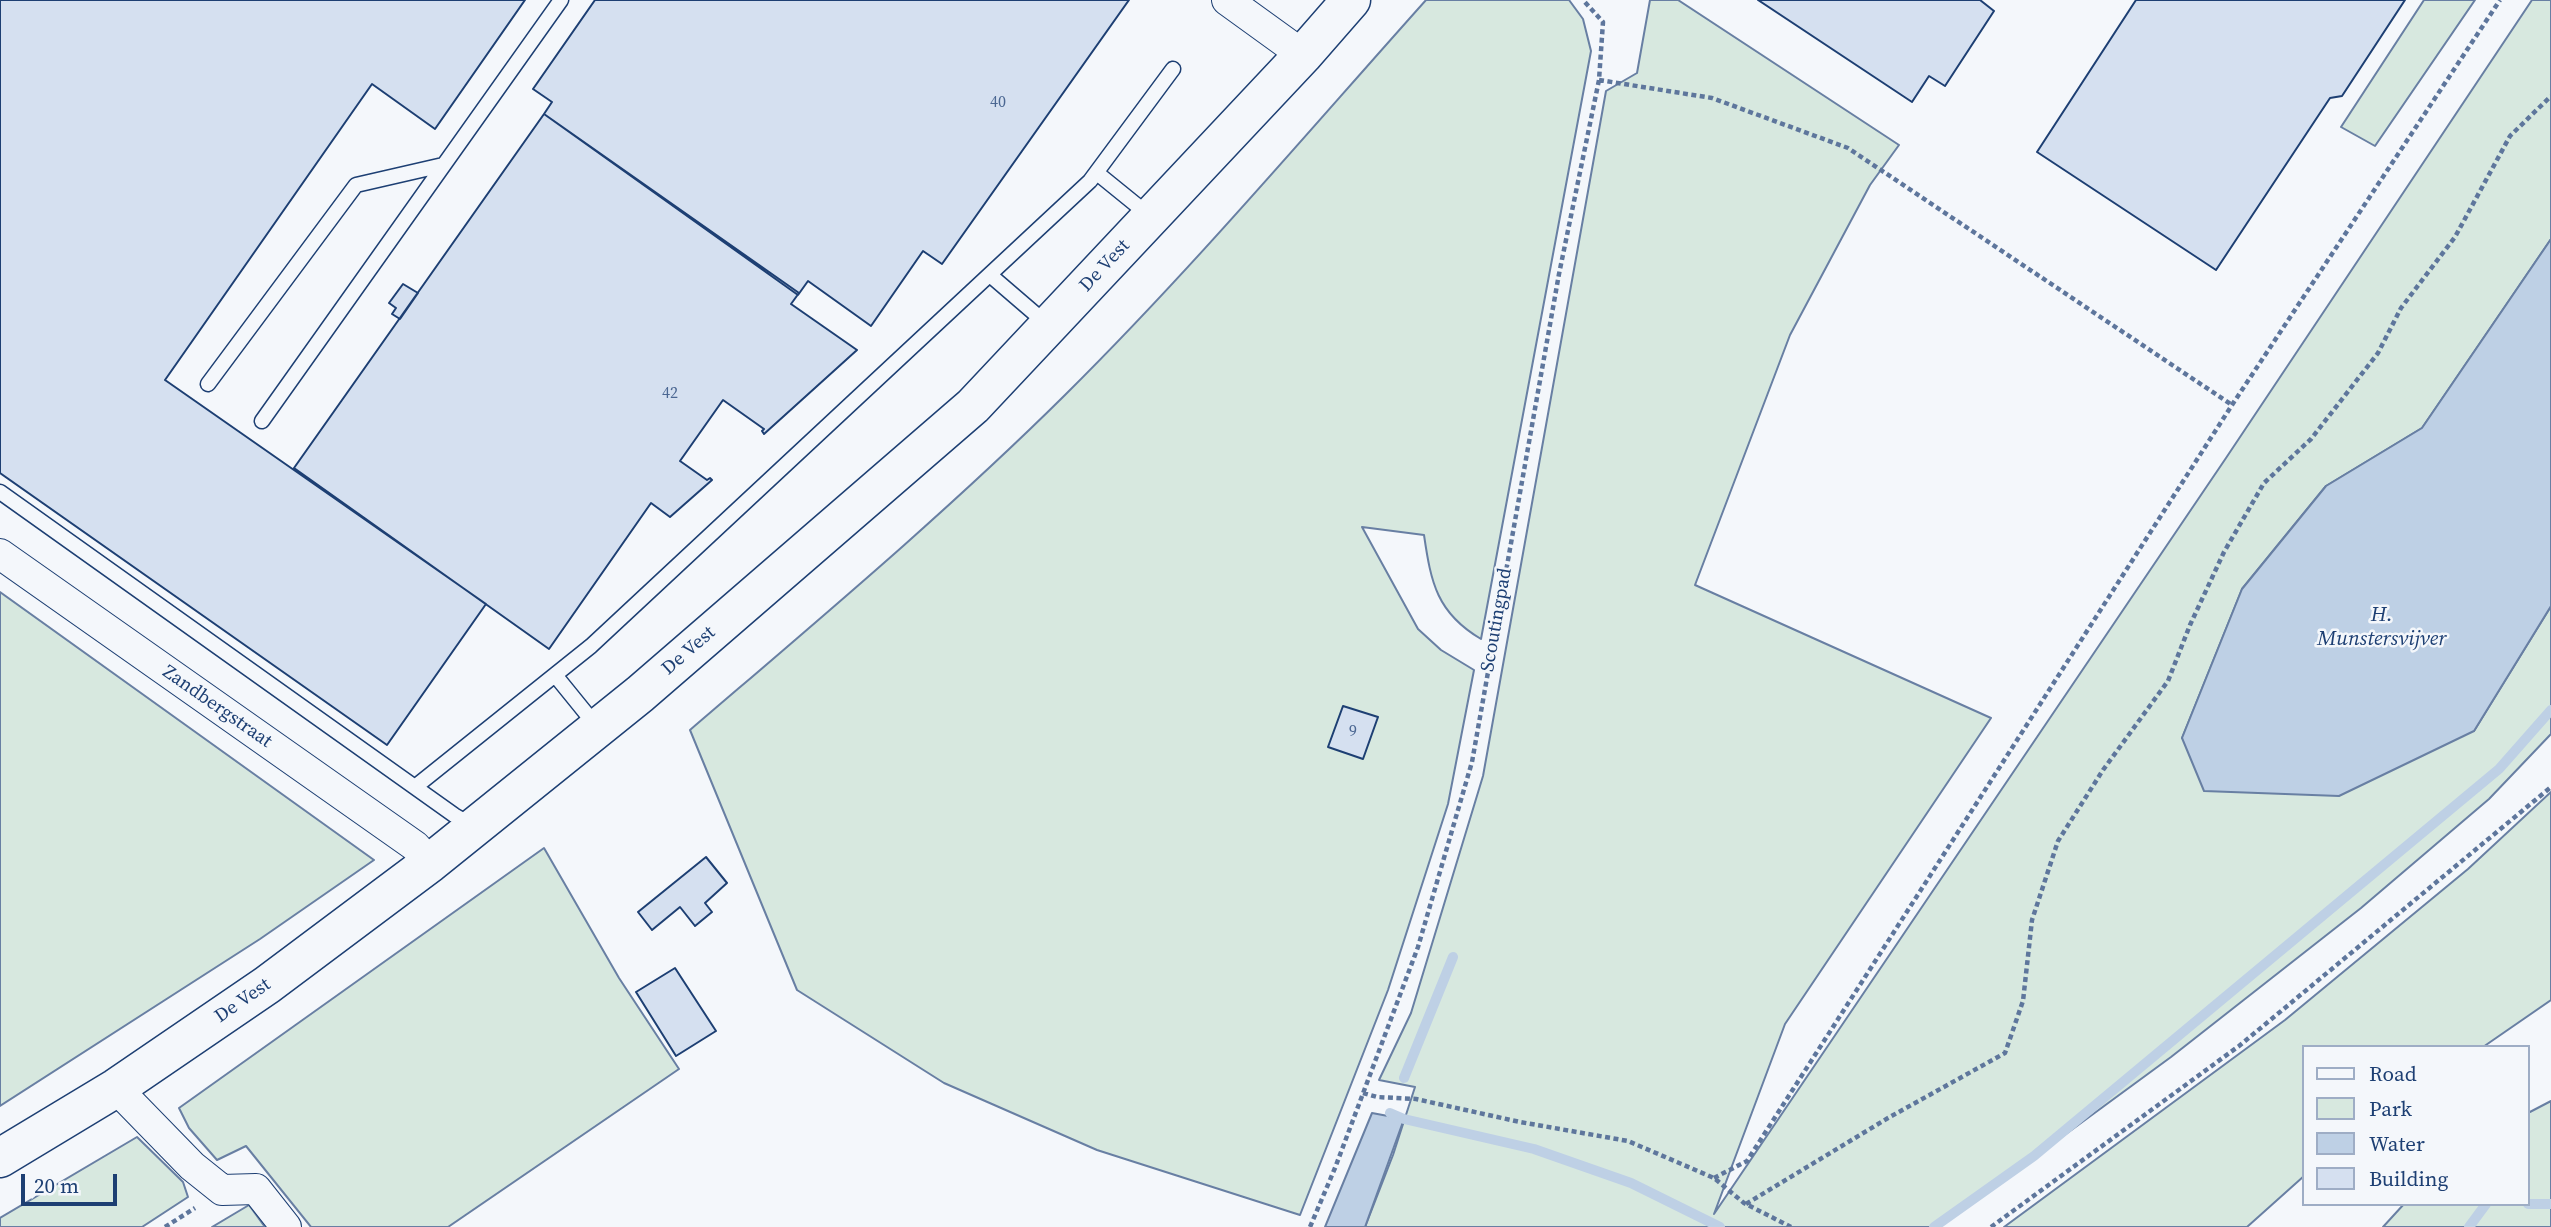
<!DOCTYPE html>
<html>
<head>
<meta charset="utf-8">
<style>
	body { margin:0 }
	#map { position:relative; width:2551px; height:1227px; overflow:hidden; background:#f4f7fb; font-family:"Source Serif 4",serif }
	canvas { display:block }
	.legend { position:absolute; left:2302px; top:1045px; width:228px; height:161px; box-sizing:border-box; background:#f4f7fb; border:2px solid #9eadc5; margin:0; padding:9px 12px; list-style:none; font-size:21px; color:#1d3f73 }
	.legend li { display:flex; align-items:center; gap:14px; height:35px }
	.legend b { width:35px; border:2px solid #9eadc5 }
	.scale { position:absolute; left:21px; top:1174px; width:96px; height:32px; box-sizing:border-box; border:4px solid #1d3f73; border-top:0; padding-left:9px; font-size:21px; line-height:24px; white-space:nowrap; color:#1d3f73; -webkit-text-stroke:5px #f4f7fb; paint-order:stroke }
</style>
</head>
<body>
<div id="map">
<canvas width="2551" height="1227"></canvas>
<ul class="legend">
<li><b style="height:9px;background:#f4f7fb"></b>Road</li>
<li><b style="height:19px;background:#d7e8df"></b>Park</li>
<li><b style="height:19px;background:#bed0e5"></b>Water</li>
<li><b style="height:19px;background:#d5e0f0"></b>Building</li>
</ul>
<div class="scale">20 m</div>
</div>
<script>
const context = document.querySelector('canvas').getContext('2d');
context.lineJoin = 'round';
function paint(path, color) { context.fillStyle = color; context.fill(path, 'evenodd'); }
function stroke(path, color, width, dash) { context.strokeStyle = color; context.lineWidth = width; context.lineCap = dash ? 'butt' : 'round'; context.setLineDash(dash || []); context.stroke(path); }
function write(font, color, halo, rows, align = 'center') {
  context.font = font + ' "Source Serif 4",serif'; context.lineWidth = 5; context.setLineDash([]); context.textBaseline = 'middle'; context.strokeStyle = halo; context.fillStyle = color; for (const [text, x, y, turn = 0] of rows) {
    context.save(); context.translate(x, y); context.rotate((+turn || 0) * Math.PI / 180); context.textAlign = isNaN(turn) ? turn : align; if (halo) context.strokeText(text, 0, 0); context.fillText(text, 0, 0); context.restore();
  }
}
const green = new Path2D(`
	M 1426,0 L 1569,0 L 1583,19 L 1591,51 L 1481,639 C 1437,613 1431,583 1424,535 L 1362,527 L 1418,629 L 1441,650 L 1474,670 L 1448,804 L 1388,990 L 1300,1215 L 1097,1150 L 944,1083 L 797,990 L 690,730 C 817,621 946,513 1065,395 C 1192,269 1307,133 1426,0 Z
	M 1650,0 L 1678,0 L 1899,145 L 1870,185 L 1790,335 L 1695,585 L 1991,718 L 1785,1024 L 1714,1214 L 2226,458 L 2532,0 L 2551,0 L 2551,239 L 2422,428 L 2326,486 L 2242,589 L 2182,738 L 2474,731 L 2551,606 L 2551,734 L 2489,799 L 2361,908 L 2171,1057 L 1939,1227 L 1365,1227 L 1393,1155 L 1415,1087 L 1379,1080 L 1411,1013 L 1483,776 L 1606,91 L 1637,73 Z
	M 2424,0 L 2475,0 L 2375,146 L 2341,127 Z
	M 0,592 L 374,860 L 260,939 L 0,1106 Z
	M 2551,792 L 2551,1000 L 2483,1047 L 2304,1047 L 2304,1176 L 2247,1227 L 2004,1227 L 2285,1020 L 2468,869 Z
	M 544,848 L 619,978 L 679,1069 L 448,1227 L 311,1227 L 246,1146 L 217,1160 L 189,1128 L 179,1108 Z
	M 2551,1101 L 2551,1227 L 2383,1227 L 2404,1204 L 2528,1204 L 2528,1113 Z
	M 137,1137 L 183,1182 L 188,1197 L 142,1227 L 0,1227 L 0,1218 Z
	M 249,1205 L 265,1227 L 212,1227 Z`);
paint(green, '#d7e8df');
stroke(green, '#687fa3', 2);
const water = new Path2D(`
	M 2551,239 L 2551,606 L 2474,731 L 2339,796 L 2204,791 L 2182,738 L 2242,589 L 2326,486 L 2422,428 Z
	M 1372,1113 L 1404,1119 L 1365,1227 L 1325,1227 Z`);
paint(water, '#bed0e5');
stroke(water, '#687fa3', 2);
stroke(new Path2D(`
	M 1404,1078 L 1453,957
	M 1390,1113 L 1404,1119 L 1534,1149 L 1631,1183 L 1720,1227
	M 2528,1204 L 2551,1204
	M 1934,1227 L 2034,1156 L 2499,769 L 2551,710
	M 2469,1227 L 2486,1204`), '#bed0e5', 10);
const building = new Path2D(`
	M 0,0 L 525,0 L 435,129 L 372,84 L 165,380 L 486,604 L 387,745 L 0,473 Z
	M 595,0 L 1129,0 L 942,264 L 923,251 L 871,326 L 808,281 L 798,295 L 544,114 L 552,102 L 533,89 Z
	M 1758,0 L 1980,0 L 1994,11 L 1945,86 L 1929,76 L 1912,102 Z
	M 2136,0 L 2405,0 L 2342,96 L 2330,98 L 2216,270 L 2037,152 Z
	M 544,114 L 799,293 L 791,304 L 857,350 L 764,434 L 762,431 L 764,429 L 723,400 L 680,461 L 707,480 L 710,478 L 712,480 L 670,517 L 651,503 L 549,649 L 294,468 Z
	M 403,284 L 418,293 L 400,319 L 392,314 L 396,308 L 389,303 Z
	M 1343,706 L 1378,717 L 1363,759 L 1328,747 Z
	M 706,857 L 727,883 L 705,903 L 712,912 L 695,926 L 680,907 L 652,930 L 638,912 Z
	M 675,968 L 716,1031 L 676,1056 L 636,992 Z`);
paint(building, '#d5e0f0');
stroke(building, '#1d3f73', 2);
const lane = new Path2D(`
	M 1097,173 L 1150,216
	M 990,275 L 1047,324
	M 208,384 L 356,185 L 443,165
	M 262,421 L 561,0
	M 0,492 L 454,815 L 473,826
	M 555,675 L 598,728
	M 415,787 L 591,646 L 1090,181 L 1173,69`);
const street = new Path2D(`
	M 1227,0 L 1303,55
	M 0,554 L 415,846 L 430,863
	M 116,1088 L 192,1166 L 222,1190 L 256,1189 L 286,1227`);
const primary = new Path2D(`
	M 0,1158 L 116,1088 L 267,985 L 430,863 L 640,694 L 973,406 L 1303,55 L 1351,0`);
stroke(lane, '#1d3f73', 17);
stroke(street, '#1d3f73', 32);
stroke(primary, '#1d3f73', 41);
stroke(new Path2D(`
	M 1599,80 L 1712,98 L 1848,148 L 2232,405
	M 1363,1093 L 1377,1097 L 1416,1099 L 1520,1122 L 1628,1141 L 1714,1178 L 1744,1203 L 1791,1227
	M 1714,1178 L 1747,1161 L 2232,405 L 2500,0
	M 1746,1204 L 1888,1118 L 2005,1053 L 2023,1001 L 2032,920 L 2058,841 L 2103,770 L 2168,681 L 2190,625 L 2224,552 L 2264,483 L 2311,439 L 2378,353 L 2401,308 L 2455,237 L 2510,136 L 2551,96
	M 165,1227 L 195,1208
	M 1310,1227 L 1335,1168 L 1418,947 L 1472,762 L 1559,274 L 1599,80 L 1603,22 L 1583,0
	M 1991,1227 L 2239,1046 L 2551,787`), '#5e769c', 4.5, [5, 3.5]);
stroke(lane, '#f4f7fb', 14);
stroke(street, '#f4f7fb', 30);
stroke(primary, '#f4f7fb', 38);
write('16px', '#4b6792', null, [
	["40",998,103],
	["42",670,394],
	["9",1353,732]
]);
write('19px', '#1d3f73', '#f4f7fb', [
	["De Vest",1105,266,-47],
	["Scoutingpad",1497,620,-80],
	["De Vest",689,651,-41],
	["Zandbergstraat",217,707,35],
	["De Vest",243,1001,-35]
]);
write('italic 21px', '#1d3f73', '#f4f7fb', [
	["H.",2382,616],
	["Munstersvijver",2382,640]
]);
</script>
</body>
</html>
